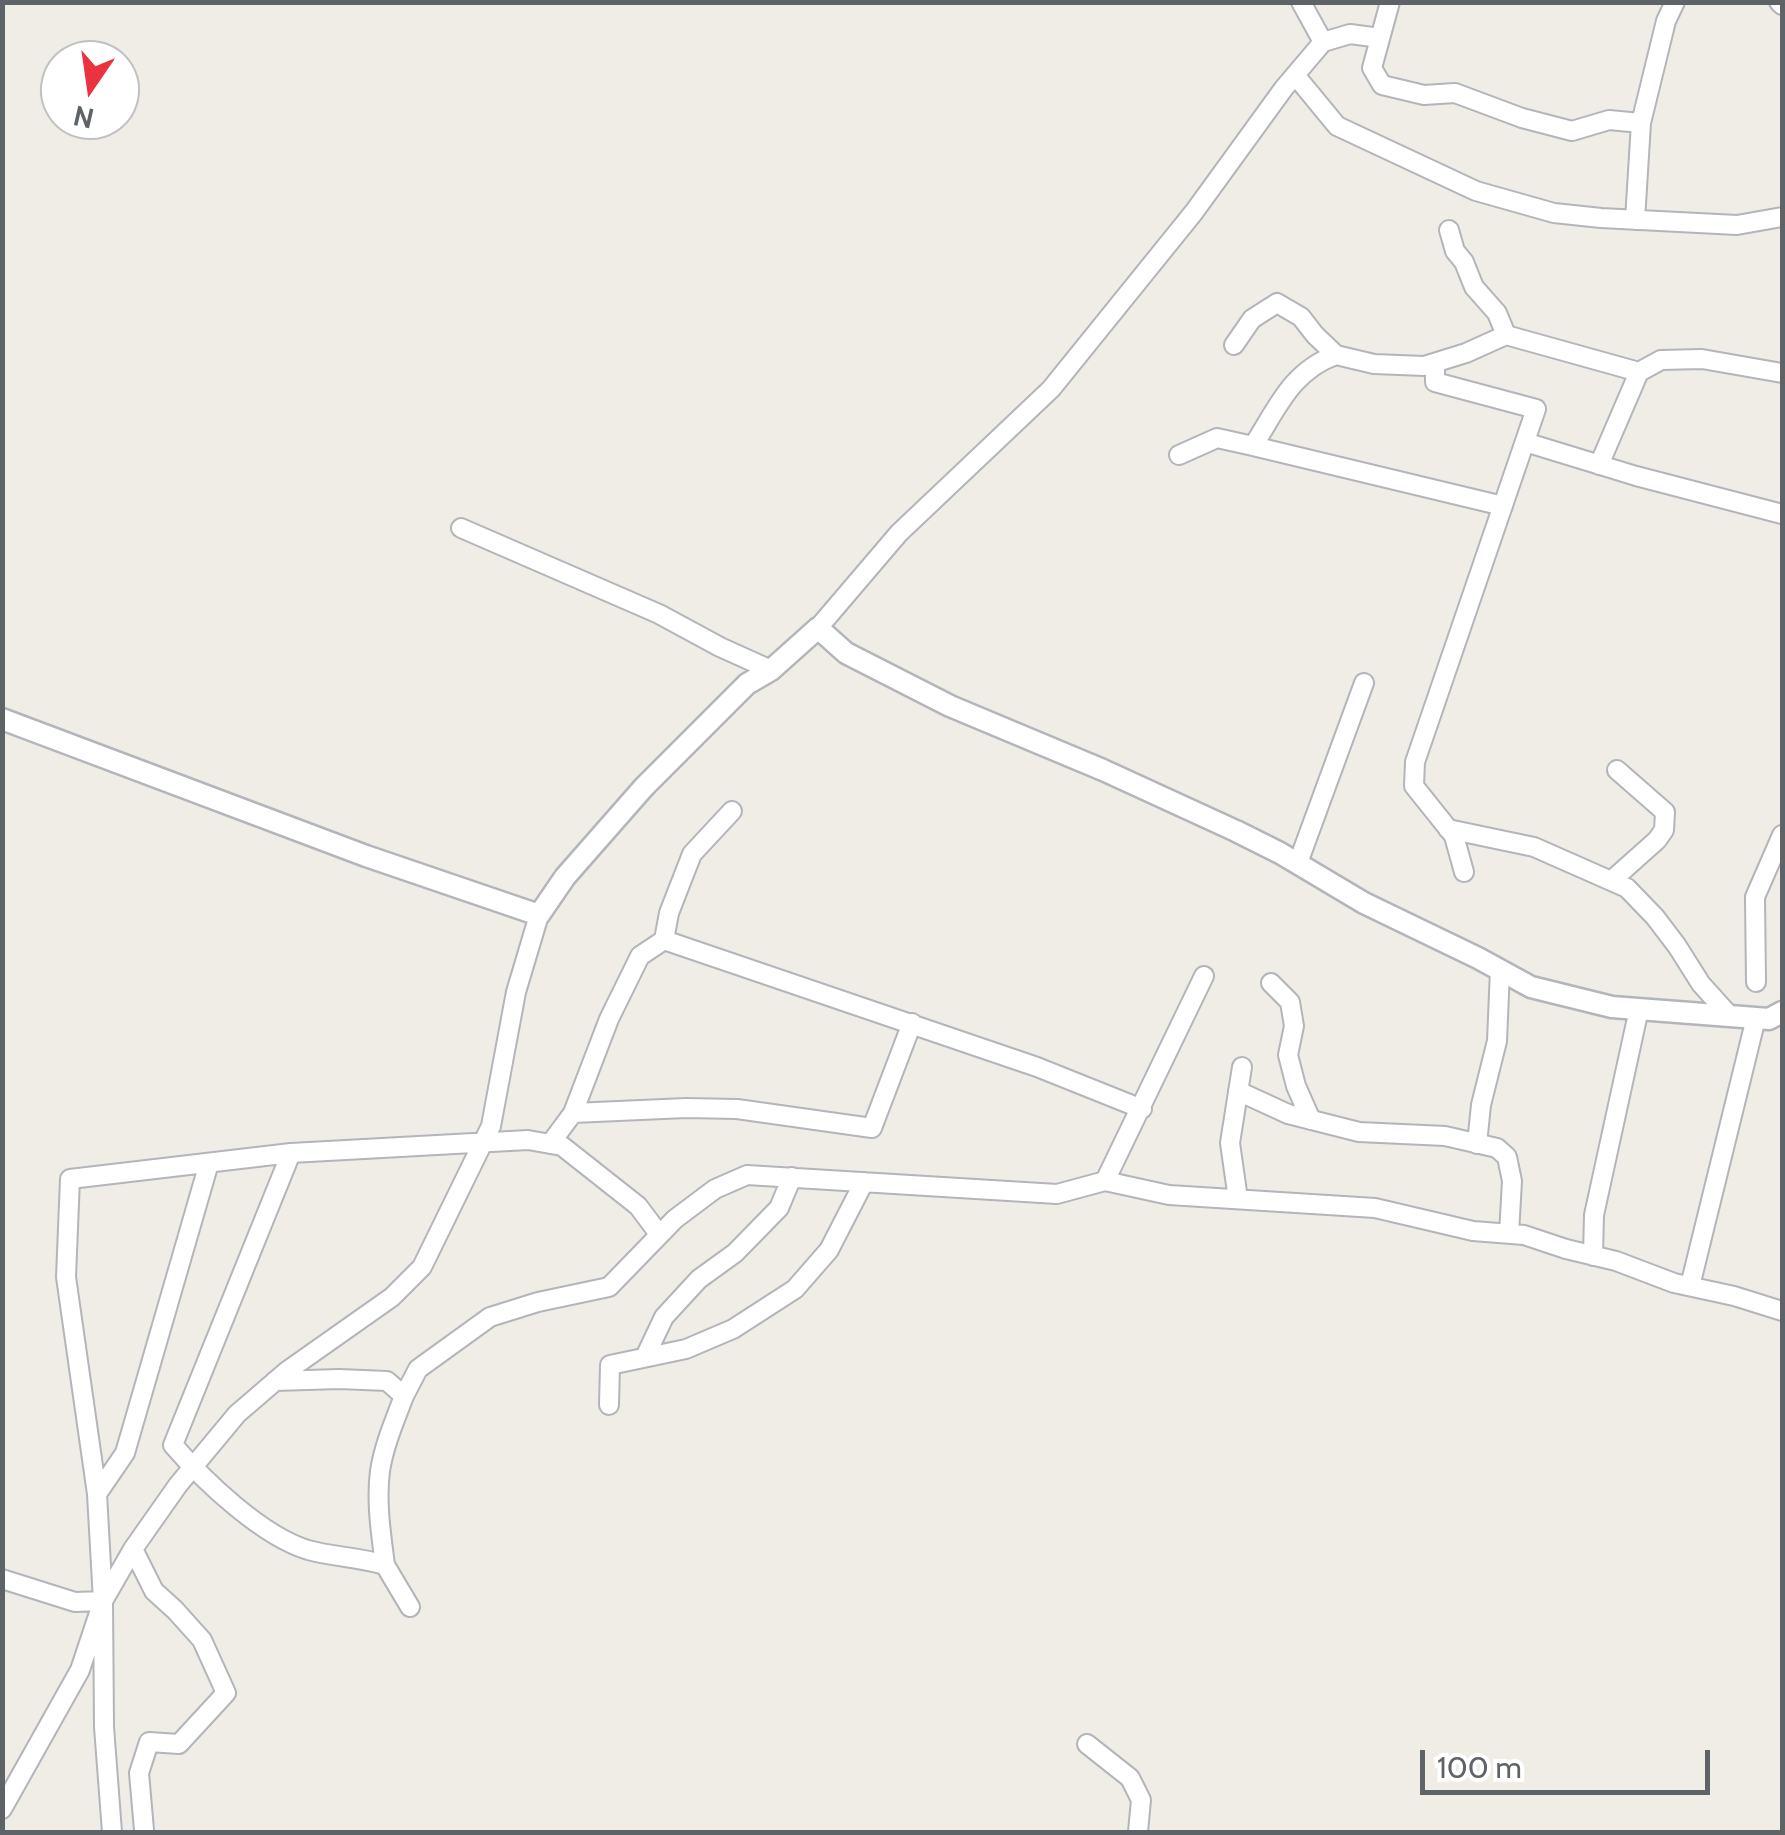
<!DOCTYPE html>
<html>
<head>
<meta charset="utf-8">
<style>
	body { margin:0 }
	#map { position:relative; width:1785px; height:1835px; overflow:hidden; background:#f0ede7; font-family:Cabin,sans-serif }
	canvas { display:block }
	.frame { position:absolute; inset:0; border:5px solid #5e6367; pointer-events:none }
	.north { position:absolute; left:40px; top:40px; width:100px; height:100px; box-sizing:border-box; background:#fff; border:2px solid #bfc1c2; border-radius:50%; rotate:193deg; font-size:28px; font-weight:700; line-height:40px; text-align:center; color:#5e6367 }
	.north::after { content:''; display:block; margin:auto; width:35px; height:45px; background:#ea333e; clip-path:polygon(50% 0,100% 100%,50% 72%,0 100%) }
	.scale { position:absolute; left:1420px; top:1750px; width:290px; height:45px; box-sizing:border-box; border:5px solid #5e6367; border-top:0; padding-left:12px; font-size:30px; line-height:35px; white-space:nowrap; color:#5e6367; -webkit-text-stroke:8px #fff; paint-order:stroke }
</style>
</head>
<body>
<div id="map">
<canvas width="1785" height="1835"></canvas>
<div class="frame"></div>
<div class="north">N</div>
<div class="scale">100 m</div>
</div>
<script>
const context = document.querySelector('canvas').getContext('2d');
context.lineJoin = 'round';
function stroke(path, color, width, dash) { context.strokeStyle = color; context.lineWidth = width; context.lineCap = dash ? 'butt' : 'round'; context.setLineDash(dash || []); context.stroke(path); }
const minor = new Path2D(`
	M 1390,2 L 1372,68 L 1382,85 L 1424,95 L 1455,93 L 1522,118 L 1572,131 L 1609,120 L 1641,123 L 1666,21 L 1675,2
	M 1779,2 L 1782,5
	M 1323,42 L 1350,34 L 1380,38
	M 1295,75 L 1337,126 L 1476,191 L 1554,213 L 1601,218 L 1737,225 L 1782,217
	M 1635,220 L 1641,123
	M 1449,230 L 1455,251 L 1464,262 L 1474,287 L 1497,313 L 1506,335
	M 1234,345 L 1252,319 L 1277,303 L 1301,317 L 1315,335 L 1336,355 L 1374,364 L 1424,366 L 1466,353 L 1506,335 L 1639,372
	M 1435,363 L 1435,382 L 1536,409 L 1415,762 L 1414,786 L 1454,836 L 1464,872
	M 1525,442 L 1636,476 L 1782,514
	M 1253,446 L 1503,506
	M 1179,455 L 1217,438 L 1253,446 C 1277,409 1291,371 1336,355
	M 1599,465 L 1639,372 L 1661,360 L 1702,359 L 1782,373
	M 461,528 L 659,614 L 720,647 L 771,670
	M 818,628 L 899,533 L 1051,389 L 1194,212 L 1284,88 L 1323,42 L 1301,2
	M 1448,829 L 1534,847 L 1627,888 L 1655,917 L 1677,946 L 1701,984 L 1729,1015
	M 1298,863 L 1364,683
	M 1611,881 L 1657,840 L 1664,830 L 1665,812 L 1617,770
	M 664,940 L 669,913 L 692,854 L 732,811
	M 1756,982 L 1755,897 L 1782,835
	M 1271,983 L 1290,1002 L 1294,1026 L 1288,1055 L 1296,1086 L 1311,1120
	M 1238,1091 L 1288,1114 L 1359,1132 L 1445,1136 L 1497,1148 L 1507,1157 L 1512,1181 L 1509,1234
	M 573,1113 L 609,1019 L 640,956 L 664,940 L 1037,1067 L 1142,1109
	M 550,1144 L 573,1113 L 686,1108 L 737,1109 L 872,1128 L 912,1023
	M 1477,1144 L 1481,1105 L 1497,1041 L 1500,970
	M 291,1153 L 173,1445 C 205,1482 262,1536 308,1550 C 333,1557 360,1557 385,1565 L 410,1607
	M 1105,1181 L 1169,1195 L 1375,1208 L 1473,1231 L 1524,1235 L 1566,1249 L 1616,1261 L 1674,1283 L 1734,1296 L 1782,1311
	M 1238,1199 L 1230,1143 L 1242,1067
	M 1593,1256 L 1594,1215 L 1639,1009
	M 1690,1286 L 1756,1018
	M 645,1357 L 664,1317 L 699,1279 L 735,1253 L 779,1208 L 792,1177
	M 275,1381 L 339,1379 L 387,1381 L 404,1396 C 395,1420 384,1445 380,1471 C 376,1502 381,1534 385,1565
	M 404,1396 L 418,1369 L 490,1317 L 538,1302 L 609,1287 L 675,1219 L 715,1189 L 747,1175 L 1057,1194 L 1105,1181 L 1204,976
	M 609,1405 L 610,1365 L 686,1349 L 733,1329 L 795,1289 L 829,1250 L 864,1182
	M 97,1494 L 125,1453 L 209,1163
	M 133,1549 L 154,1591 L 175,1610 L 202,1640 L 226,1693 L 179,1744 L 149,1742 L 139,1773 L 144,1830
	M 2,1579 L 75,1602 L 103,1601
	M 1087,1744 L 1130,1778 L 1141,1800 L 1138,1832
	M 2,1809 L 80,1670 L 103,1601 L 97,1494 L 66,1277 L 70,1179 L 291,1153 L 528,1140 L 562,1146 L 638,1206 L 659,1234
	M 112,1832 L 104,1727 L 103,1601 L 133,1549 L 178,1485 L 237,1414 L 287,1371 L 392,1297 L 422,1267 L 491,1126 L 516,992 L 539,915`);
const tertiary = new Path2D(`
	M 2,719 L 366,856 L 539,915 L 565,877 L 644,787 L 747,684 L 771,670 L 818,628 L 846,653 L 950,706 L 1103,770 L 1236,831 L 1280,853 L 1364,903 L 1478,958 L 1531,987 L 1612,1007 L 1769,1019 L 1782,1012`);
stroke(minor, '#b2b5b9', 22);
stroke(tertiary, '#b2b5b9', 25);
stroke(minor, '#fff', 18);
stroke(tertiary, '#fff', 20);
</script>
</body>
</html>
